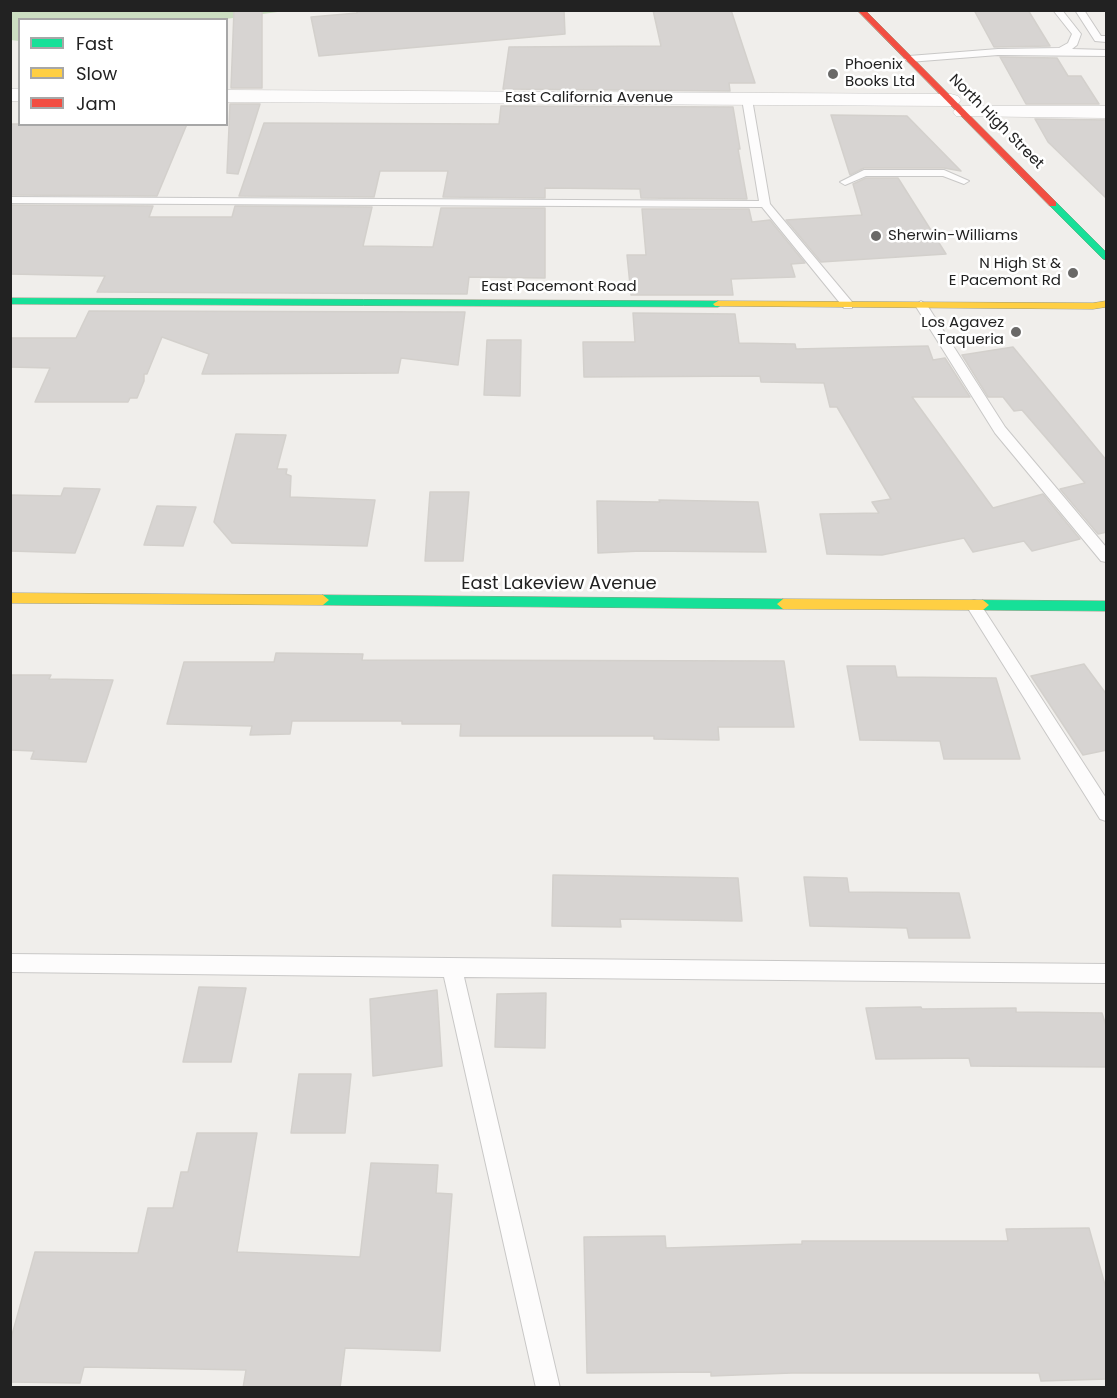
<!DOCTYPE html>
<html>
<head>
<meta charset="utf-8">
<style>
	body { margin:0 }
	#map { position:relative; width:1117px; height:1398px; overflow:hidden; background:#f0eeeb; font-family:Poppins,sans-serif }
	canvas { display:block }
	.frame { position:absolute; inset:0; border:12px solid #222; pointer-events:none }
	.legend { position:absolute; left:18px; top:18px; width:210px; height:108px; box-sizing:border-box; background:#fff; border:2px solid #a7a7a7; margin:0; padding:8px 10px; list-style:none; font-size:18px; color:#222 }
	.legend li { display:flex; align-items:center; gap:12px; height:30px }
	.legend b { width:30px; border:2px solid #a7a7a7 }
</style>
</head>
<body>
<div id="map">
<canvas width="1117" height="1398"></canvas>
<div class="frame"></div>
<ul class="legend">
<li><b style="height:8px;background:#16e098"></b>Fast</li>
<li><b style="height:8px;background:#ffcf43"></b>Slow</li>
<li><b style="height:8px;background:#f24e42"></b>Jam</li>
</ul>
</div>
<script>
const context = document.querySelector('canvas').getContext('2d');
context.lineJoin = 'round';
function paint(path, color) { context.fillStyle = color; context.fill(path, 'evenodd'); }
function stroke(path, color, width, dash) { context.strokeStyle = color; context.lineWidth = width; context.lineCap = dash ? 'butt' : 'round'; context.setLineDash(dash || []); context.stroke(path); }
function write(font, color, halo, rows, align = 'center') {
  context.font = font + ' Poppins,sans-serif'; context.lineWidth = 5; context.setLineDash([]); context.textBaseline = 'middle'; context.strokeStyle = halo; context.fillStyle = color; for (const [text, x, y, turn = 0] of rows) {
    context.save(); context.translate(x, y); context.rotate((+turn || 0) * Math.PI / 180); context.textAlign = isNaN(turn) ? turn : align; if (halo) context.strokeText(text, 0, 0); context.fillText(text, 0, 0); context.restore();
  }
}
paint(new Path2D(`
	M 10,11 L 285,11 L 218,20 L 20,20 L 19,41 L 11,40 Z`), '#cbdec1');
const building = new Path2D(`
	M 234,10 L 262,10 L 262,88 L 231,88 Z
	M 357,10 L 564,10 L 565,34 L 319,56 L 311,17 L 357,13 Z
	M 653,10 L 731,10 L 755,83 L 729,83 L 730,91 L 503,89 L 509,47 L 661,46 Z
	M 974,10 L 1028,10 L 1050,46 L 994,47 Z
	M 1000,57 L 1057,58 L 1068,76 L 1081,76 L 1099,104 L 1026,104 Z
	M 230,104 L 260,104 L 238,174 L 227,173 Z
	M 501,106 L 733,107 L 740,149 L 738,149 L 747,199 L 641,198 L 640,189 L 545,188 L 545,198 L 443,197 L 448,171 L 380,171 L 374,197 L 239,196 L 264,123 L 499,124 Z
	M 831,115 L 907,116 L 961,171 L 944,168 L 864,168 L 850,175 Z
	M 1035,119 L 1107,120 L 1107,199 L 1048,142 Z
	M 10,124 L 187,124 L 157,196 L 10,195 Z
	M 866,178 L 898,178 L 946,254 L 821,262 L 786,220 L 862,215 L 853,184 Z
	M 10,205 L 153,206 L 149,217 L 232,217 L 235,206 L 372,207 L 363,246 L 433,247 L 441,208 L 545,208 L 545,278 L 469,277 L 467,294 L 97,292 L 105,276 L 10,274 Z
	M 642,209 L 749,209 L 752,222 L 770,220 L 805,263 L 791,264 L 795,277 L 731,279 L 733,295 L 631,295 L 627,255 L 646,255 Z
	M 89,311 L 465,312 L 458,365 L 401,358 L 398,373 L 202,374 L 209,354 L 162,337 L 147,374 L 144,374 L 144,381 L 137,398 L 130,398 L 128,402 L 35,402 L 50,368 L 10,367 L 10,338 L 76,338 Z
	M 633,313 L 735,314 L 739,343 L 795,344 L 796,349 L 928,346 L 933,360 L 945,358 L 970,397 L 912,397 L 993,508 L 1043,494 L 1080,539 L 1032,551 L 1024,541 L 973,552 L 964,538 L 882,555 L 827,554 L 820,514 L 879,513 L 872,502 L 891,499 L 837,407 L 830,407 L 824,383 L 761,382 L 760,376 L 584,377 L 583,342 L 635,342 Z
	M 487,340 L 521,340 L 520,396 L 484,395 Z
	M 1013,347 L 1107,461 L 1107,532 L 1098,534 L 1060,489 L 1085,483 L 1022,410 L 1014,411 L 1003,397 L 988,397 L 962,355 Z
	M 236,434 L 286,435 L 277,469 L 287,469 L 286,474 L 291,476 L 290,497 L 375,500 L 367,546 L 232,543 L 214,522 Z
	M 64,488 L 100,489 L 75,553 L 10,551 L 10,495 L 61,496 Z
	M 430,492 L 469,492 L 463,561 L 425,561 Z
	M 659,500 L 758,502 L 766,552 L 641,551 L 598,553 L 597,501 L 660,502 Z
	M 157,506 L 196,507 L 183,546 L 144,545 Z
	M 276,653 L 363,654 L 362,660 L 784,661 L 794,727 L 718,727 L 719,740 L 654,739 L 654,736 L 460,736 L 461,724 L 402,724 L 402,721 L 292,721 L 290,734 L 250,735 L 252,726 L 167,724 L 184,662 L 274,662 Z
	M 1084,664 L 1107,695 L 1107,750 L 1083,755 L 1031,676 Z
	M 847,666 L 895,666 L 897,677 L 996,678 L 1020,759 L 944,759 L 940,741 L 860,740 Z
	M 10,675 L 51,675 L 49,679 L 113,680 L 86,762 L 31,759 L 34,751 L 10,750 Z
	M 553,875 L 738,878 L 742,921 L 620,919 L 621,927 L 552,926 Z
	M 804,877 L 847,878 L 849,892 L 959,893 L 970,938 L 909,938 L 907,928 L 810,926 Z
	M 199,987 L 246,988 L 231,1062 L 183,1062 Z
	M 437,990 L 442,1066 L 373,1076 L 370,999 Z
	M 546,993 L 545,1048 L 495,1047 L 497,994 Z
	M 921,1007 L 922,1009 L 1016,1008 L 1016,1012 L 1102,1013 L 1107,1029 L 1107,1067 L 971,1066 L 969,1058 L 876,1059 L 866,1008 Z
	M 299,1074 L 351,1074 L 345,1133 L 291,1133 Z
	M 197,1133 L 257,1133 L 237,1252 L 360,1257 L 371,1163 L 438,1165 L 436,1193 L 452,1194 L 440,1351 L 345,1348 L 340,1388 L 243,1388 L 246,1370 L 84,1367 L 80,1383 L 10,1382 L 10,1342 L 35,1252 L 138,1253 L 148,1208 L 173,1208 L 181,1172 L 188,1172 Z
	M 1089,1228 L 1107,1292 L 1107,1379 L 1041,1381 L 1039,1373 L 792,1373 L 711,1376 L 711,1372 L 587,1373 L 584,1237 L 665,1236 L 666,1248 L 802,1244 L 802,1241 L 1008,1241 L 1006,1229 Z`);
paint(building, '#d7d4d2');
stroke(building, '#d3d0cc', 1.5);
const lane = new Path2D(`
	M 1053,10 L 1062,10 L 1081,34 L 1077,45 L 1072,49 L 1106,50 L 1106,56 L 998,55 L 909,62 L 904,59 L 909,56 L 998,49 L 1059,48 L 1068,43 L 1072,34 Z
	M 1075,10 L 1084,10 L 1101,36 L 1106,36 L 1106,42 L 1095,41 Z
	M 747,96 L 752,99 L 770,204 L 852,302 L 852,308 L 844,308 L 762,207 L 10,203 L 10,197 L 759,201 L 742,99 Z
	M 864,170 L 944,170 L 969,181 L 964,184 L 943,176 L 866,176 L 845,185 L 840,182 Z
	M 921,301 L 927,305 L 1005,427 L 1106,547 L 1106,562 L 1101,561 L 995,433 L 915,305 Z
	M 974,600 L 979,602 L 1106,798 L 1106,821 L 1100,819 L 969,610 L 966,606 L 969,602 Z
	M 10,954 L 1106,964 L 1106,983 L 464,977 L 560,1388 L 536,1388 L 444,977 L 10,972 Z`);
const street = new Path2D(`
	M 10,89 L 20,89 L 20,101 L 10,101 Z
	M 226,90 L 951,94 L 958,96 L 961,100 L 958,104 L 951,106 L 226,102 Z
	M 963,106 L 1106,106 L 1106,118 L 956,116 L 953,112 L 956,108 Z`);
const fast = new Path2D(`
	M 1050,202 L 1056,202 L 1106,252 L 1106,260 L 1103,259 L 1050,206 Z
	M 10,298 L 718,301 L 723,304 L 718,307 L 10,304 Z
	M 323,595 L 783,599 L 789,604 L 783,609 L 323,605 L 317,600 Z
	M 983,600 L 1106,601 L 1106,611 L 983,610 L 977,605 Z`);
const slow = new Path2D(`
	M 718,301 L 1093,303 L 1106,301 L 1106,307 L 1093,309 L 715,306 L 713,304 Z
	M 10,593 L 323,595 L 329,600 L 323,605 L 10,603 Z
	M 783,599 L 983,600 L 989,605 L 983,610 L 783,609 L 777,604 Z`);
const jam = new Path2D(`
	M 857,10 L 865,10 L 1056,202 L 1056,206 L 1050,206 Z`);
stroke(lane, '#c9c8c7', 2);
stroke(street, '#c9c8c7', 1);
stroke(fast, '#999a82', 1);
stroke(slow, '#999a82', 1);
stroke(jam, '#999a82', 1);
paint(lane, '#fdfcfc');
paint(street, '#fdfcfc');
paint(fast, '#16e098');
paint(slow, '#ffcf43');
paint(jam, '#f24e42');
for (const [x, y, r, color] of [
	[833,74,6,"#6a6968"],
	[876,236,6,"#6a6968"],
	[1073,273,6,"#6a6968"],
	[1016,332,6,"#6a6968"]
]) { const dot = new Path2D(); dot.arc(x, y, r, 0, 2 * Math.PI); context.fillStyle = color; context.fill(dot); stroke(dot, '#fff', 2); }
write('15px', '#222', '#fff', [
	["Phoenix",845,65],
	["Books Ltd",845,82],
	["Sherwin-Williams",888,236],
	["N High St &",1061,264,"right"],
	["E Pacemont Rd",1061,281,"right"],
	["Los Agavez",1004,323,"right"],
	["Taqueria",1004,340,"right"]
], 'left');
write('15px', '#222', '#fff', [
	["East California Avenue",589,98],
	["North High Street",996,122,45],
	["East Pacemont Road",559,287]
]);
write('18px', '#222', '#fff', [
	["East Lakeview Avenue",559,584]
]);
</script>
</body>
</html>
